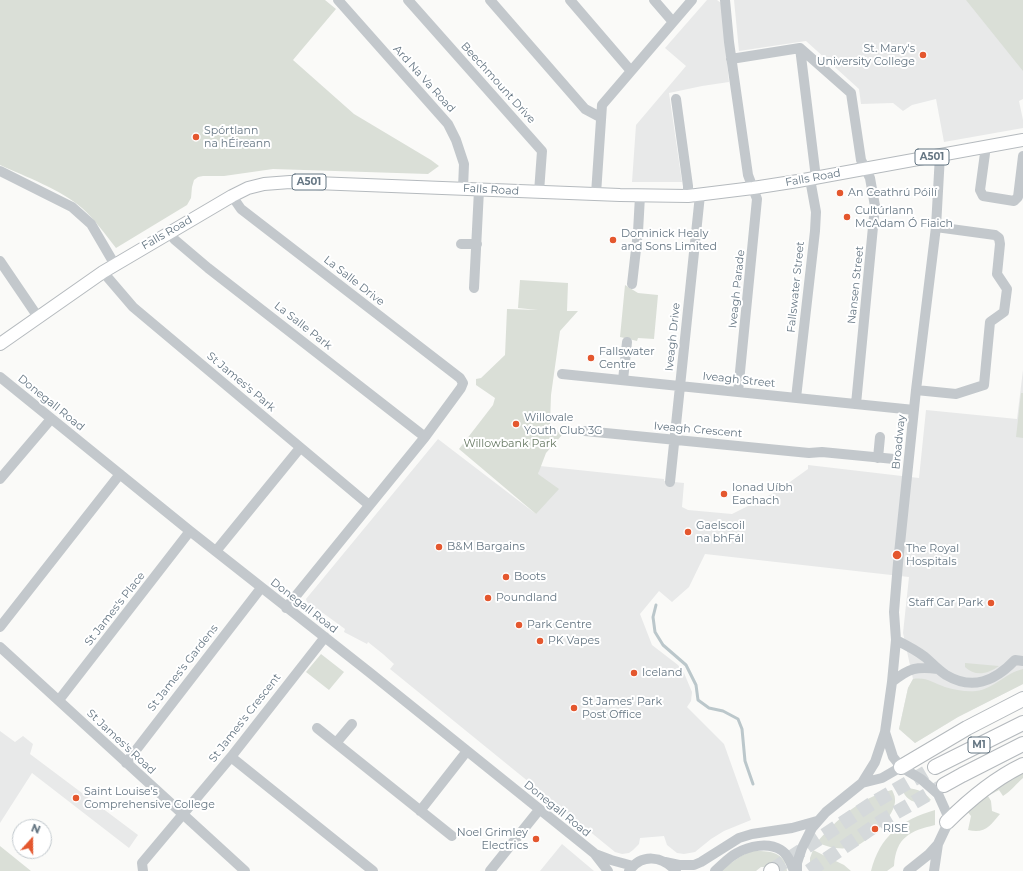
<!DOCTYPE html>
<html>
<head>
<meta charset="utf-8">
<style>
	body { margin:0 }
	#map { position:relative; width:1023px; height:871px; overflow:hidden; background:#fafaf8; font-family:Montserrat,sans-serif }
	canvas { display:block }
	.north { position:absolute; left:12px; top:819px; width:40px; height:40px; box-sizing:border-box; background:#fff; border:1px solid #c1c8cd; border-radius:50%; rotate:21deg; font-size:11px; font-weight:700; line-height:16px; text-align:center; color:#657683 }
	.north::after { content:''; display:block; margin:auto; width:14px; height:18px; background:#e4572e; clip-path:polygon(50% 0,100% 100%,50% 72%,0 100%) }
</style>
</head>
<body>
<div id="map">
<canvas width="1023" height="871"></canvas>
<div class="north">N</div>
</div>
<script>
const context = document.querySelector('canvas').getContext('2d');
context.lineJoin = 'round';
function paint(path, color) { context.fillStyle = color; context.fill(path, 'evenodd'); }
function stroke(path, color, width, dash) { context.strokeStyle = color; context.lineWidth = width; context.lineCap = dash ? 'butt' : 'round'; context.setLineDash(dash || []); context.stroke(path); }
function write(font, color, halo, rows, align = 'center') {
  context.font = font + ' Montserrat,sans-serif'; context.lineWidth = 4; context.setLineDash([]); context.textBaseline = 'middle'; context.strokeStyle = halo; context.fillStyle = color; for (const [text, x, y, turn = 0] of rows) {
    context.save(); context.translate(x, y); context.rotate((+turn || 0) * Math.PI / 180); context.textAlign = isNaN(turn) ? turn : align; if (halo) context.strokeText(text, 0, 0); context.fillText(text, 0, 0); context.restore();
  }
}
paint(new Path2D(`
	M 707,0 L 717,0 L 721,3 L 729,82 L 702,86 L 669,93 L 682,182 L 632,182 L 636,125 L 686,66 L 665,48 Z
	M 734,0 L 1023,0 L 1023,99 L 1019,101 L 1023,120 L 1023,128 L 944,142 L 936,99 L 912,105 L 903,111 L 893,103 L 861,104 L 859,89 L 806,41 L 739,51 Z
	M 1023,370 L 1023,684 L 958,717 L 915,743 L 899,729 L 908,688 L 913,679 L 903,633 L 909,577 L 705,554 L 689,587 L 672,602 L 659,591 L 640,614 L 652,645 L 678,665 L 684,673 L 692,692 L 691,701 L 687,707 L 724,744 L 751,820 L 724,831 L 711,839 L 695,852 L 684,854 L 677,853 L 667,845 L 664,836 L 640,838 L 639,844 L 633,850 L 629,853 L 622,854 L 615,852 L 390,669 L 394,664 L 383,654 L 368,642 L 367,644 L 344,632 L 345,629 L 323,613 L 321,614 L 307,602 L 306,599 L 438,439 L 536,514 L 538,474 L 540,466 L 664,479 L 664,481 L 684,483 L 682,507 L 688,510 L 732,514 L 776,492 L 808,469 L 808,465 L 919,478 L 926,410 L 1017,419 Z
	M 0,731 L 15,742 L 23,736 L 33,744 L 30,754 L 138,835 L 129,848 L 32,773 L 0,823 Z
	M 562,844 L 594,871 L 540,871 Z`), '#e8e9e9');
paint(new Path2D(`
	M 0,0 L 325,0 L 336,9 L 293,60 L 354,114 L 431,160 L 439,166 L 428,174 L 273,169 L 224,176 L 203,176 L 198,177 L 194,180 L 192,187 L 191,198 L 187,205 L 116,248 C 105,234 95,220 82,208 C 60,189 26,177 0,165 Z
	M 966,0 L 1023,0 L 1023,71 Z
	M 520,280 L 568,283 L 567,311 L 578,311 L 560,331 L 551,395 L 550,424 L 562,435 L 546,453 L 538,474 L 559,489 L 536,514 L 459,449 L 493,405 L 495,398 L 476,385 L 476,379 L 481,378 L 505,355 L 507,309 L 538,310 L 518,308 Z
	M 625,285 L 638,293 L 658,295 L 654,339 L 638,338 L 637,341 L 620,337 Z
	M 1021,393 L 1023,393 L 1023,438 L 1016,437 Z
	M 321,654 L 344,672 L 329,690 L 306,672 Z
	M 965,663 L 999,666 C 988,674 975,677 965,667 Z
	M 1023,669 L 1023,684 L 958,717 L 915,743 L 899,729 L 908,688 L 913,679 C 927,677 933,683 945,687 C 955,690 966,692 976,691 C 994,689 1005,673 1023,669 Z
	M 1023,770 L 1023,778 C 1016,784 1011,791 1003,796 L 999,790 L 988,796 L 991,801 L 992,811 L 1000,814 C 990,826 985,834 968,830 L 971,816 L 965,809 Z
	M 902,788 C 915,788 923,790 931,800 C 920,806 905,802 902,788 Z
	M 892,790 C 893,792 895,796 895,799 C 897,815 868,842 854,847 C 842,850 828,848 817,842 C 833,824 851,806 874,796 C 879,793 886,792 892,790 Z
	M 935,810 L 935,825 C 910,831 896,837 894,866 L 887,871 L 871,871 C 880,836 901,820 935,810 Z
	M 0,846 L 31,871 L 0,871 Z
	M 813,850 L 844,865 L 851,871 L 810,871 L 810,858 Z
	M 751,851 C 767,851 785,850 787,871 L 779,871 L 767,867 L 761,867 L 756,871 L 722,871 L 724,868 L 741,856 Z`), '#dadfd7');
stroke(new Path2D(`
	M 656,605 L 653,617 L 655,632 L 663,645 L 686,665 L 696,685 L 698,700 L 709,708 L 723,711 L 738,719 L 742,729 L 745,761 L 753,784`), '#bbc7cb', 3);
stroke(new Path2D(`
	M 772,870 L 871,804 L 935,767
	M 809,871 L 885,819 L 944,785`), '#d5d9db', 14, [14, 7]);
const major = new Path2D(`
	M 0,344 L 103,272 L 232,196 L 248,188 L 264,184 L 290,182 L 620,195 L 688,196 L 753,188 L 798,181 L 1023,140`);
const highway = new Path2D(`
	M 901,767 L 967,728 L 1023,699
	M 935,767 L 1023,723
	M 944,785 L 962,775 L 1023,744
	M 947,822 C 970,799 994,779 1023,765
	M 771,871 L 772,870`);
stroke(major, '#b5babe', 14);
stroke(highway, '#b4b9bd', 16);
stroke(new Path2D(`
	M 338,0 L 448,124 L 456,140 L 464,164 L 463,188
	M 408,0 L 542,151 L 539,192
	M 490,0 L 585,109 L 600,117
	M 570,0 L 631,71
	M 654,0 L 673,22
	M 725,0 L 729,42 L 748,175 L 757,199 L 738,392
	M 800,48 L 816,178
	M 731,59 L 800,48 L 851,93 L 861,160 L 870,178 L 875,206 L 856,404
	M 676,99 L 688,186 L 688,196
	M 986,146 L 980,190 L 983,196 L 1014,201 L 1018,197 L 1023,156
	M 0,171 L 72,207 L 91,224 L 115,265
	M 596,194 L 602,105 L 692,0
	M 232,196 L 241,209 L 460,378 L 463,383 L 461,388 L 425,437 L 286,608
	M 169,233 L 175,240 L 208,268 L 425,437
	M 461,244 L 477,244
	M 0,261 L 38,317
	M 103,272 L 133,307 L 369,505
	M 632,284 L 638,232 L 640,196
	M 474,288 L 479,190
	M 562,374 L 914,410
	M 0,377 L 190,531 L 369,672 L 594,853 L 608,871
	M 623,380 L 627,342
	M 916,390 L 956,394 L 984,385 L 990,322 L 1004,312 L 1007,289 L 997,274 L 1000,244 L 999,238 L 995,235 L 936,227
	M 796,398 L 815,231 L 816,212 L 810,179
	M 585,431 L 809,453 L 822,452 L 894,459
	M 878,458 L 880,437
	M 0,479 L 51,419
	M 670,482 L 700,195
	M 216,551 L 300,448
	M 0,627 L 120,474
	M 896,640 C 906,645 916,650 925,657 C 932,663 938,670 946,675 C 973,691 995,681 1015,660 L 1023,661
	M 0,647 L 245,871
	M 892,682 C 909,668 917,666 938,669
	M 59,700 L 190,531
	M 317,728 L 452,836
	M 885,732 L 893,757 L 901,767 L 921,779 L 938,794 L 947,814 L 947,825 L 938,844 L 928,855 L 908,871
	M 336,743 L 352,724
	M 231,757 L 373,871
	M 126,763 L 261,588
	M 862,783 L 875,762 L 885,732 L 892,682 L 896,640 L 894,612 L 898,563 L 916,390 L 936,227 L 940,155
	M 420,811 L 467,751
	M 595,854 L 611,860 L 633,866
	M 665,862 L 679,865 L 694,865 L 701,862 L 739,838 L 752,834 L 792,828 L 817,821
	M 143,871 L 142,863 L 231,757 L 325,637
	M 490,871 L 539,810
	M 629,871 C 642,853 662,856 676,871
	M 715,871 C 722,865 729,857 737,853 C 749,846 768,842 781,850 C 788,854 791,864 794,871
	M 797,871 L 797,863 L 802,848 L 812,828 L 826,812 L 862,783 L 882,778 L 901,767
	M 934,871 L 938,844`), '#c3c8cc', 10);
stroke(major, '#fff', 12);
stroke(highway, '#fff', 14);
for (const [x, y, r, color] of [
	[923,55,4,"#e4572e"],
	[196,137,4,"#e4572e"],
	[840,193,4,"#e4572e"],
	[847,217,4,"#e4572e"],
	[613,240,4,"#e4572e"],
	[591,358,4,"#e4572e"],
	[516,424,4,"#e4572e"],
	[724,494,4,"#e4572e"],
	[688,532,4,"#e4572e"],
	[439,547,4,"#e4572e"],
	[897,555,5,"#e4572e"],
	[506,577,4,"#e4572e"],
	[488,598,4,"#e4572e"],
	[991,603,4,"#e4572e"],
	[519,625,4,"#e4572e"],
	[540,641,4,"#e4572e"],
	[634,673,4,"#e4572e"],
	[574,708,4,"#e4572e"],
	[76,798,4,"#e4572e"],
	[875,829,4,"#e4572e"],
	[536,839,4,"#e4572e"]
]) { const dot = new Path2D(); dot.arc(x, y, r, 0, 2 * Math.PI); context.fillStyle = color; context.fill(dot); stroke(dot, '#fff', 1.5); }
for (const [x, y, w] of [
	[932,157,34],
	[309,182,34],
	[979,745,22]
]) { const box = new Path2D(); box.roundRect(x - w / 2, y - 8, w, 16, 3); context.fillStyle = '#fff'; context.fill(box); stroke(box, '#657683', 1); }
write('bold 10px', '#657683', null, [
	["A501",932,157],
	["A501",309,182],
	["M1",979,745]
]);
write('11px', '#657683', '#fff', [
	["St. Mary's",915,49,"right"],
	["University College",915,62,"right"],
	["Spórtlann",204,131],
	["na hÉireann",204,144],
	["An Ceathrú Póilí",848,193],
	["Cultúrlann",855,211],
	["McAdam Ó Fiaich",855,224],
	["Dominick Healy",621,234],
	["and Sons Limited",621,247],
	["Fallswater",599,352],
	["Centre",599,365],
	["Willovale",524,418],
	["Youth Club 3G",524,431],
	["Ionad Uíbh",732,488],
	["Eachach",732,501],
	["Gaelscoil",696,526],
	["na bhFál",696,539],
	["B&M Bargains",447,547],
	["The Royal",906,549],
	["Hospitals",906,562],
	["Boots",514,577],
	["Poundland",496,598],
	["Staff Car Park",983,603,"right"],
	["Park Centre",527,625],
	["PK Vapes",548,641],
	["Iceland",642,673],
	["St James' Park",582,702],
	["Post Office",582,715],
	["Saint Louise's",84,792],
	["Comprehensive College",84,805],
	["RISE",883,829],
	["Noel Grimley",528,833,"right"],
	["Electrics",528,846,"right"]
], 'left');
write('11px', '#657683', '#fff', [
	["Ard Na Va Road",424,79,48],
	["Beechmount Drive",498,83,48],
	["Falls Road",813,178,-10],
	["Falls Road",491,190,3],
	["Falls Road",167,233,-30],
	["La Salle Drive",354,281,38],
	["Nansen Street",856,285,-84],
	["Fallswater Street",796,287,-84],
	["Iveagh Parade",737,289,-84],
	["La Salle Park",303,326,38],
	["Iveagh Drive",673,337,-84],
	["Iveagh Street",739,380,6],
	["St James's Park",241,382,40],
	["Donegall Road",51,403,39],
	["Iveagh Crescent",698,430,5],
	["Broadway",899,442,-84],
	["Donegall Road",304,606,38],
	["St James's Place",115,609,-52],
	["St James's Gardens",183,668,-52],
	["St James's Crescent",245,718,-52],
	["St James's Road",121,742,43],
	["Donegall Road",557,809,39]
]);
write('11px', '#687a64', '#fff', [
	["Willowbank Park",510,444]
]);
</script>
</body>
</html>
